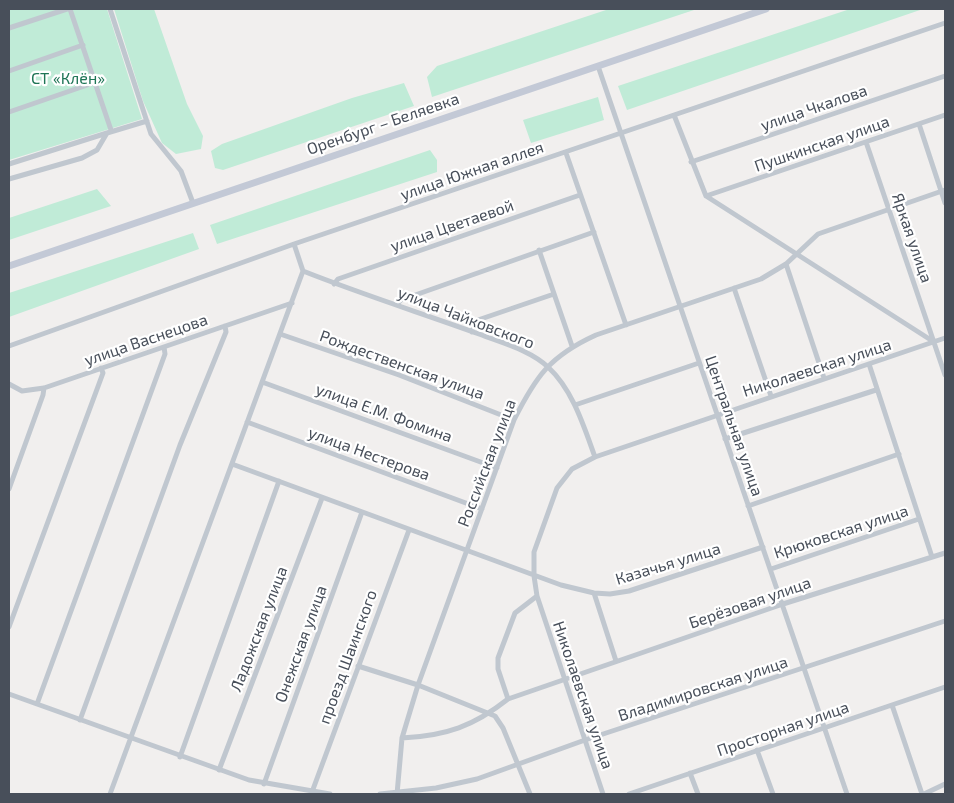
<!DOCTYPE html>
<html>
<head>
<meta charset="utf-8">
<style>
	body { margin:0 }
	#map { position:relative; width:954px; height:803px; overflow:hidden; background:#f1efee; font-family:"Exo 2",sans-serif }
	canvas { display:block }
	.frame { position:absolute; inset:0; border:10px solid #484f5a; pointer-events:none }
</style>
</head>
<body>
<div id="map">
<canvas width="954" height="803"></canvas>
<div class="frame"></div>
</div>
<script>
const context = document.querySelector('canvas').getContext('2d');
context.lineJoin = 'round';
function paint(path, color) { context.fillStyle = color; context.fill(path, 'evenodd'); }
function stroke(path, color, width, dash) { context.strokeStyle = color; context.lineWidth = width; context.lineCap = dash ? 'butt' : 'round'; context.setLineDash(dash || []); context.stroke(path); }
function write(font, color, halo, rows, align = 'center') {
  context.font = font + ' "Exo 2",sans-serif'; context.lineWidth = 4.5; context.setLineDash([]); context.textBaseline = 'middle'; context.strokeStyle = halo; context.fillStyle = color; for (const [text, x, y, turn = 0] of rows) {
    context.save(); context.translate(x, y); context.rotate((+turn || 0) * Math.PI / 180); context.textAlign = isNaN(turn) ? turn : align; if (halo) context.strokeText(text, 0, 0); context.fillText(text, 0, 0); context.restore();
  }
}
paint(new Path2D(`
	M 9,9 L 107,9 L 142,119 L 9,160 Z
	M 114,9 L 154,9 L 187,104 L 203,136 L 201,149 L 176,154 L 162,143 L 143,101 Z
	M 609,9 L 697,9 L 432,97 L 427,77 L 437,66 Z
	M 850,9 L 923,9 L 627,110 L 618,86 Z
	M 404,83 L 414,106 L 223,170 L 215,168 L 211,151 L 222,144 L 352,98 Z
	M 598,97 L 604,120 L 531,143 L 523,120 Z
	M 430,150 L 437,160 L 437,172 L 217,244 L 210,225 Z
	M 97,189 L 111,206 L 9,240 L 9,218 Z
	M 193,233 L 199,249 L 9,317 L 9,293 Z`), '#c0ebd7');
stroke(new Path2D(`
	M 70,9 L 111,130
	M 110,9 L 151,134 L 181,171 L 193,203
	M 9,28 L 67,9
	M 598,66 L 847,794
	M 9,71 L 83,45
	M 9,112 L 96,82
	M 674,115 L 706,196 L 934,342
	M 919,124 L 945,203
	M 866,142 L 945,375
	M 566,153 L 626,325
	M 691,162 L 945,76
	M 9,164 L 107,133
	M 9,179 L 82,158 L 97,150 L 107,133 L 147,121
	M 706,196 L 945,115
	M 539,250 L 572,346
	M 786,264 L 824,378
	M 303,271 C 361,294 421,313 479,334 C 502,343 530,350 548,367 C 573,390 584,427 595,457
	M 334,284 L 338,279 L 580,195
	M 734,288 L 771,396
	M 397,304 L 401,300 L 594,232
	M 472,332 L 475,321 L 554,294
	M 280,334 L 399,375 L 514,420
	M 9,346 L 294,244 L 945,23
	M 869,364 L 932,557
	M 262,382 L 497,468
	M 9,384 L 22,391 L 44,388 L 292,303
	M 575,405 L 699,363
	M 247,422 L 482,509
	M 725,439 L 876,390
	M 232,464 L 561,585 L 594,593 L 610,594 L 629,591 L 763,547
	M 9,489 L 43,395 L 44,388
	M 748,506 L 899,454
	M 771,569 L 919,519
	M 594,593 L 616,661
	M 9,627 L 103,373 L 101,368
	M 358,666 L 418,685 L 495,716 L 503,728 L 530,794
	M 9,694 L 249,780 L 330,794
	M 508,699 L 498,669 L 498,658 L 515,613 L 537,596
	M 37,704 L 165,354 L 164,347
	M 892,705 L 922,794
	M 80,720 L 180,445 L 226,332 L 225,326
	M 402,738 C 446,736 474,726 508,699 L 783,604 L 945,553
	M 757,750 L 773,794
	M 180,757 L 279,481
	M 219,770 L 322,498
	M 690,773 L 698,794
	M 264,784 L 362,512
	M 312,792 L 409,530
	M 110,794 L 303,271 L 294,244
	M 380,794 L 436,788 L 477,779 L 585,740 L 945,621
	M 397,794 L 402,738 L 418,685 L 514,420 C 536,376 550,356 596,335 L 761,279 L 786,264 L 818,234 L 945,190
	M 603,794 L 537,596 L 534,576 L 534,552 L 557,488 L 572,469 L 595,457 L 945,338
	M 629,794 L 945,687
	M 924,794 L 945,784`), '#c0c7cf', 5);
stroke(new Path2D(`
	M 9,266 L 766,9`), '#c3c9d6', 7);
write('16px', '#1f7556', '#fff', [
	["СТ «Клён»",68,79]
]);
write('16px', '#484f5a', '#fff', [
	["улица Чкалова",814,108,-19],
	["Оренбург – Беляевка",383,124,-19],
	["Пушкинская улица",822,144,-19],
	["улица Южная аллея",472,171,-19],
	["улица Цветаевой",452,226,-19],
	["Яркая улица",912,238,71],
	["улица Чайковского",466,318,21],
	["улица Васнецова",146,340,-19],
	["Рождественская улица",402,365,20],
	["Николаевская улица",817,368,-18],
	["улица Е.М. Фомина",384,413,20],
	["Центральная улица",734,426,71],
	["улица Нестерова",369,454,20],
	["Российская улица",487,463,-69],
	["Крюковская улица",841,532,-18],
	["Казачья улица",668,564,-17],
	["Берёзовая улица",750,603,-19],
	["Ладожская улица",259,629,-69],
	["Онежская улица",301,644,-70],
	["проезд Шаинского",348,657,-70],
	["Владимировская улица",703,689,-18],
	["Николаевская улица",583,695,71],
	["Просторная улица",783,729,-19]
]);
</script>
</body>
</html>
